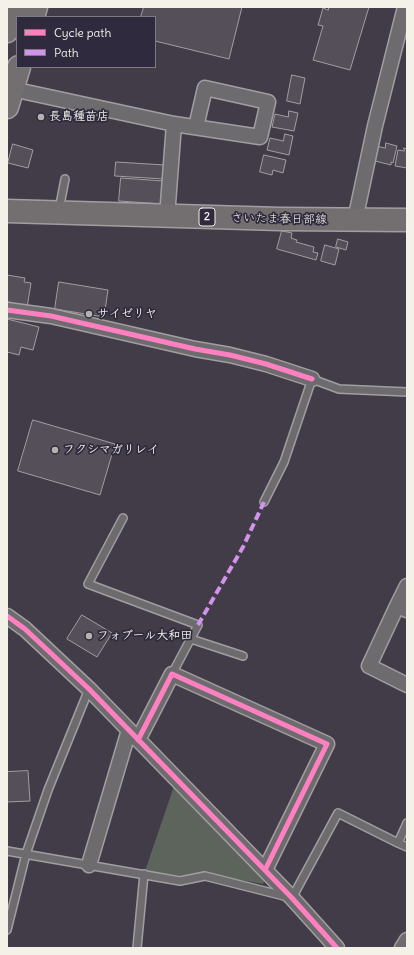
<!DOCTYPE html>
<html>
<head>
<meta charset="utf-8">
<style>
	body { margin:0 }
	#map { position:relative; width:414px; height:955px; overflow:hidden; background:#413c47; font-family:Delius,sans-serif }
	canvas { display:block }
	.frame { position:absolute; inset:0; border:8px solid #f4f1e8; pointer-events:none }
	.legend { position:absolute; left:16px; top:16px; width:140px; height:52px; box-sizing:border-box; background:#2f2a3d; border:1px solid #7e7a81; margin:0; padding:5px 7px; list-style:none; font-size:12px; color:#f4f1e8 }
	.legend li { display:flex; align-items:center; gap:8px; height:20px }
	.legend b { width:20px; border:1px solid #7e7a81 }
</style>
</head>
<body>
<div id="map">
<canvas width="414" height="955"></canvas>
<div class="frame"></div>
<ul class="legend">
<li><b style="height:5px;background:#ff80c0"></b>Cycle path</li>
<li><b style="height:5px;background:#d193ec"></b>Path</li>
</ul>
</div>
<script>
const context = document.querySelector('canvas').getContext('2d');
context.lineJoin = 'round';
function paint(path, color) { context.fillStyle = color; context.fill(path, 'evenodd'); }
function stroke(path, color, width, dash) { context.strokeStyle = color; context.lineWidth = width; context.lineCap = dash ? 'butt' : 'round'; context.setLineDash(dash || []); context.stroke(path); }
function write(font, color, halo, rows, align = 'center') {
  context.font = font + ' Delius,"Klee One",sans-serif'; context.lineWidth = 3.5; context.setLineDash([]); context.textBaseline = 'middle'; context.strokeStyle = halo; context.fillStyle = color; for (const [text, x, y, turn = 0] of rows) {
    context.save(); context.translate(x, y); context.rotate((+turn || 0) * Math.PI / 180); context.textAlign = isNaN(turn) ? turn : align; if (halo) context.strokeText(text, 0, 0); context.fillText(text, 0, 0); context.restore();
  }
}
paint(new Path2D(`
	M 174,786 L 266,878 L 263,884 L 206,874 L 190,877 L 145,871 Z`), '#5c645c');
const building = new Path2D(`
	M 144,7 L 242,7 L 229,59 L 155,41 L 155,17 L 141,17 Z
	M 329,7 L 369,7 L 350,70 L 313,60 L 323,26 L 318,25 L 323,8 L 328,10 Z
	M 292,75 L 305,78 L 300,104 L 287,101 Z
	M 289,111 L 298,113 L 294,131 L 272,127 L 275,114 L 288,117 Z
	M 285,134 L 293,136 L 289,155 L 267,150 L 270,138 L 283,141 Z
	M 386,143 L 397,146 L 393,163 L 391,162 L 391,165 L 375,161 L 376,156 L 374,155 L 376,146 L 385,148 Z
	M 13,144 L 33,150 L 28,168 L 8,163 Z
	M 404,148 L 407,149 L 407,168 L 395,166 L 398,150 L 404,151 Z
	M 264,155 L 286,160 L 283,173 L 273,170 L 272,175 L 260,172 Z
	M 116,162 L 165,165 L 164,179 L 115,176 Z
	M 121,178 L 164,181 L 162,204 L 119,201 Z
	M 282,231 L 292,233 L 291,238 L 297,240 L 296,242 L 314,247 L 313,252 L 318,253 L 316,260 L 277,249 Z
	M 338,239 L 348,242 L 346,250 L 336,247 Z
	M 325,245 L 339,249 L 335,265 L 321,261 Z
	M 7,275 L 25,278 L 24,282 L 31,283 L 27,308 L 9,305 L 10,302 L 7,302 Z
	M 59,282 L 108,290 L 104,317 L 55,309 Z
	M 7,319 L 39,327 L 33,350 L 21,347 L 19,355 L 7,352 Z
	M 33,420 L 115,444 L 100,495 L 18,471 Z
	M 82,615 L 112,633 L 97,657 L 67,639 Z
	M 28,771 L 30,801 L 7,802 L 7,772 Z`);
paint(building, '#554f59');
stroke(building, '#a19ea2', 1);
const service = new Path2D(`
	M 59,210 L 65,179
	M 264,502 L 284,462 L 312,379 L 339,389 L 407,392
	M 123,518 L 88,584 L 198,625 L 172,674
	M 191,639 L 243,656
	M 398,843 L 407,847
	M 7,851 L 180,881 L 205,876 L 292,898 L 338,813 L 398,843 L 407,823
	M 7,930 L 26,854 L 48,790 L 89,689
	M 137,948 L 144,874`);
const minor = new Path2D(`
	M 12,89 L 174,124 L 167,217
	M 174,124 L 260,137 L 268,102 L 205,88 L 196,127
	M 355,220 L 375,126 L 405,7
	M 7,310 L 51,316 L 195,349 L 230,355 L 266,364 L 312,379
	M 397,606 L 407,586
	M 407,610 L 397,606 L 369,666 L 407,685
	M 7,616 L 25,629 L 89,689 L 292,898 L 337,948
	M 138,740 L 172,674 L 327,744 L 265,870
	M 89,865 L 129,730
	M 402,948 L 407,940`);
const primary = new Path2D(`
	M 33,17 L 36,7
	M 7,31 L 14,7
	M 7,107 L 19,67
	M 7,211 L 280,219 L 407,220`);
stroke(service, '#a19ea2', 10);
stroke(minor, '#a19ea2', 17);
stroke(primary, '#a19ea2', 25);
stroke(service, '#6e6b6e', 7);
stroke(minor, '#6e6b6e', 14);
stroke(primary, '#736f70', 22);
stroke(new Path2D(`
	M 198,625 L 243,547 L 264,502`), '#d193ec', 4, [8, 4]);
stroke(new Path2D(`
	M 7,310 L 51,316 L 195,349 L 230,355 L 266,364 L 312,379
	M 7,616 L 25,629 L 89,689 L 292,898 L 337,948
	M 138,740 L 172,674 L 327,744 L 265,870`), '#ff80c0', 5);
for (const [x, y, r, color] of [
	[41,117,4,"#b5b2b0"],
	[89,314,4,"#b5b2b0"],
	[55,450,4,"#b5b2b0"],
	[89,636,4,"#b5b2b0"]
]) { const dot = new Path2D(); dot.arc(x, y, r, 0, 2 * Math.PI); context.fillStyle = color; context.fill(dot); stroke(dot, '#2f2a3d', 1.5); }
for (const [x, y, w] of [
	[207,217,16]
]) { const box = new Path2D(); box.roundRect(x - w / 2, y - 9, w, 18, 3); context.fillStyle = '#2f2a3d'; context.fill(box); stroke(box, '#f4f1e8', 1); }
write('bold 11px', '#f4f1e8', null, [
	["2",207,217]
]);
write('bold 12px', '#f4f1e8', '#2f2a3d', [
	["長島種苗店",49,117],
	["サイゼリヤ",97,314],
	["フクシマガリレイ",63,450],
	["フォブール大和田",97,636]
], 'left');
write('12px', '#f4f1e8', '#2f2a3d', [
	["さいたま春日部線",279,219,1]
]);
</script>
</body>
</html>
